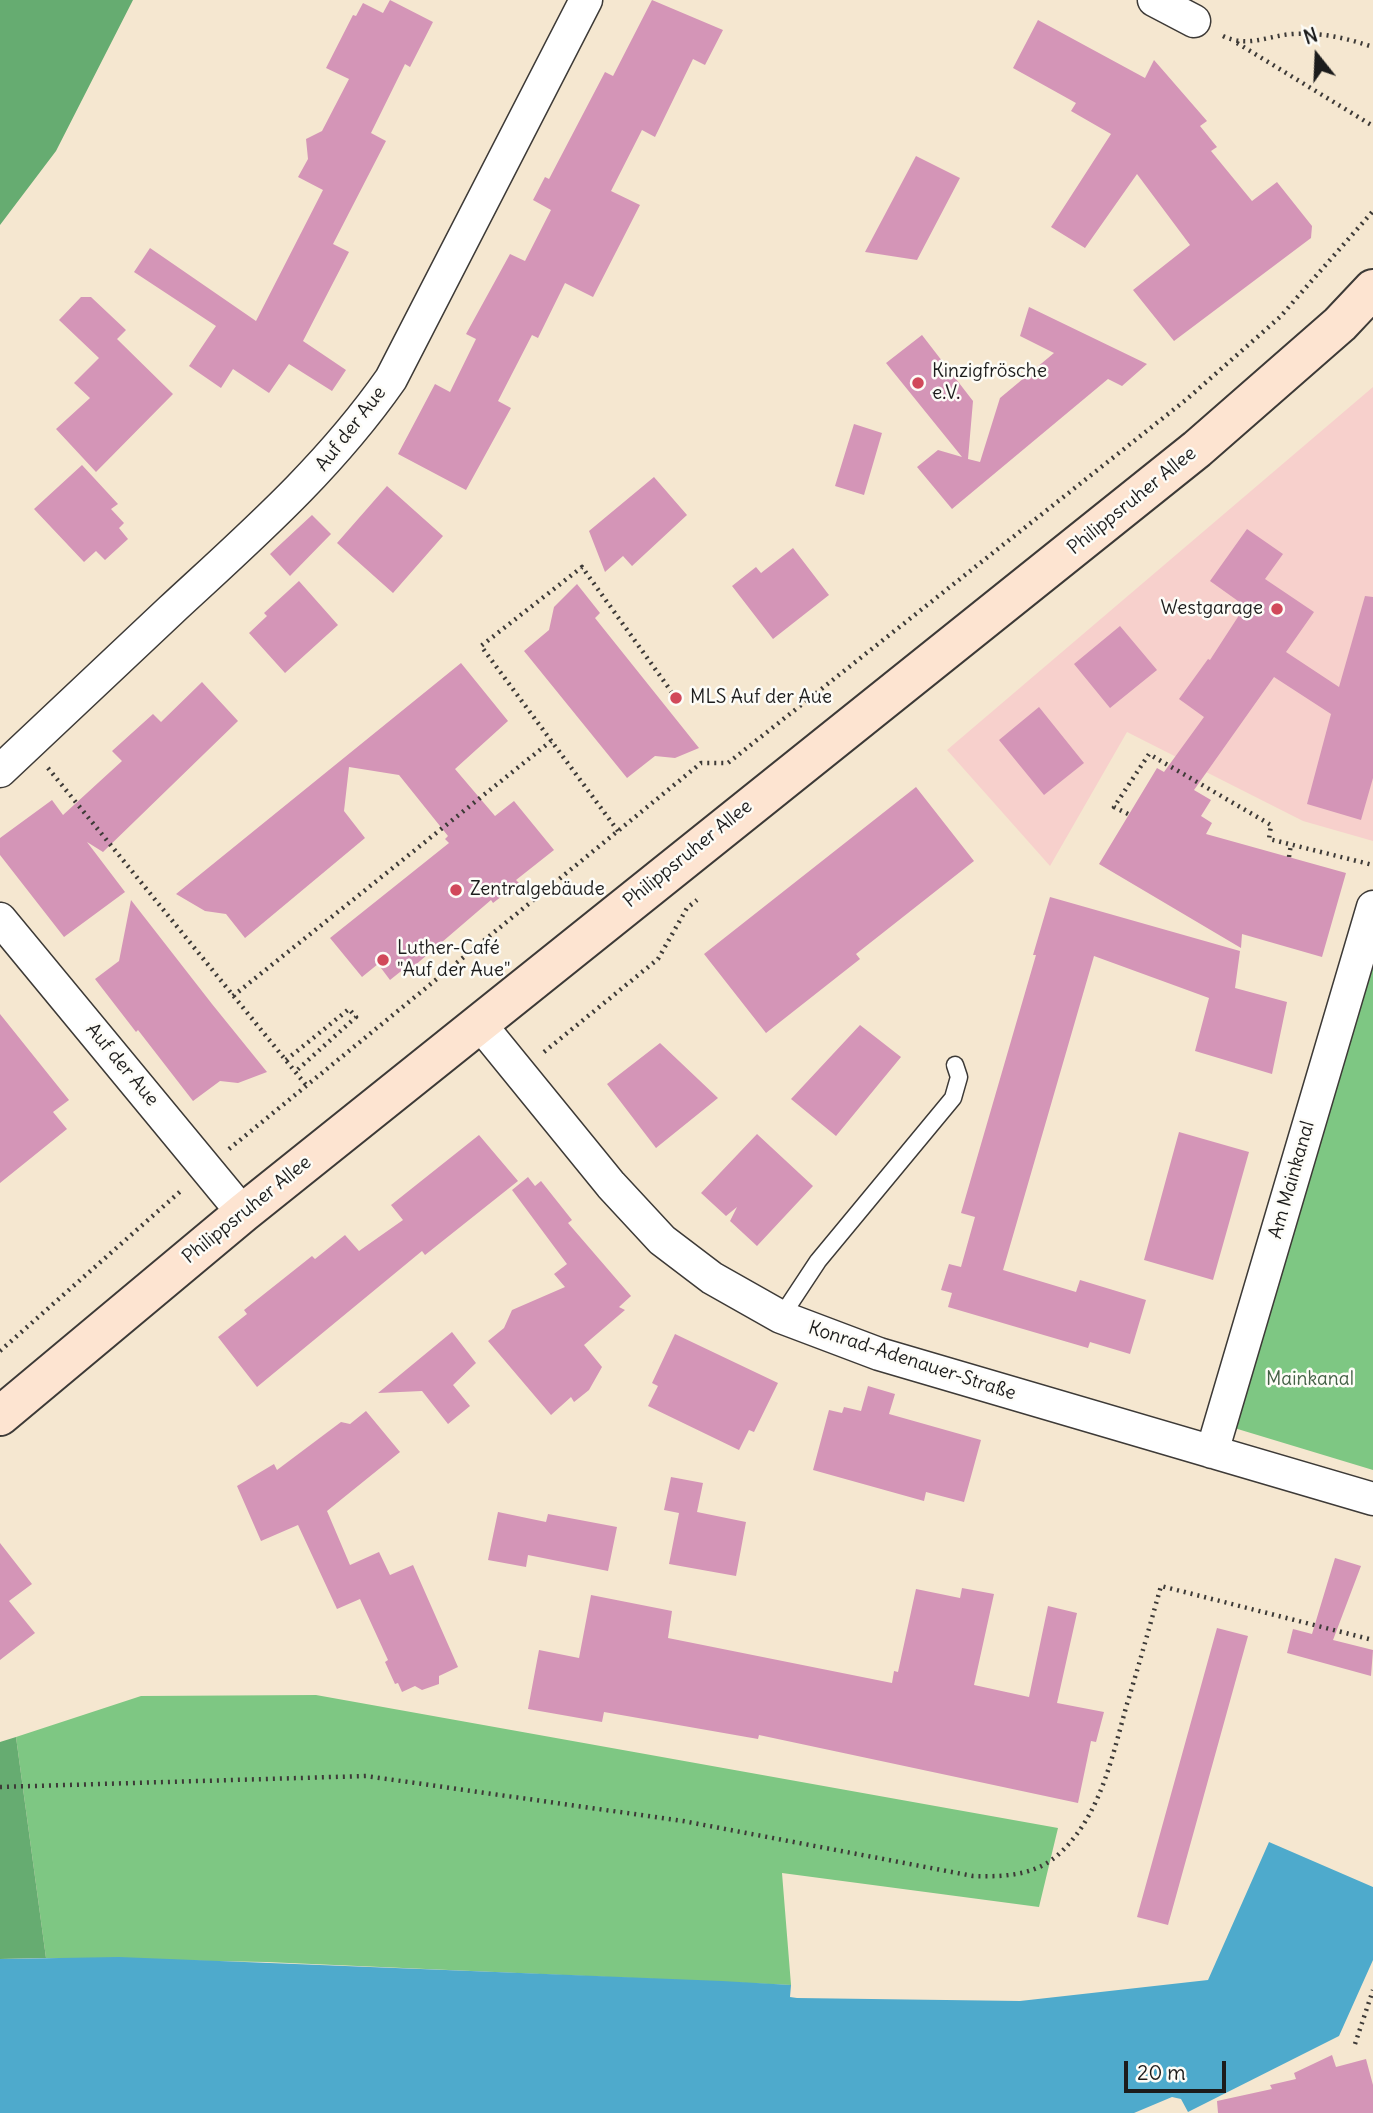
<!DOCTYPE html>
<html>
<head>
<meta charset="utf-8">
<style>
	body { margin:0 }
	#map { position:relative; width:1373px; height:2113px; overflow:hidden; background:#f5e7d0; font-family:Delius,sans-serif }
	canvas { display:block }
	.north { position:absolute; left:1282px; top:21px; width:70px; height:70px; -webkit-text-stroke:5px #fdfcf7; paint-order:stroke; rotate:342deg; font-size:19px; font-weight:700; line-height:28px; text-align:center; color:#1c1c1c }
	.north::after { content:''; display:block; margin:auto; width:24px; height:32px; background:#1c1c1c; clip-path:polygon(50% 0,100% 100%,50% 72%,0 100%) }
	.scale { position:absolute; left:1124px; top:2061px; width:102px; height:32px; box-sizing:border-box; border:4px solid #1c1c1c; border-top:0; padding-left:9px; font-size:21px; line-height:24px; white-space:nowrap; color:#1c1c1c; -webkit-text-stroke:5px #fdfcf7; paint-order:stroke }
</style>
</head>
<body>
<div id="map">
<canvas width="1373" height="2113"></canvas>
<div class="north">N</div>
<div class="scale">20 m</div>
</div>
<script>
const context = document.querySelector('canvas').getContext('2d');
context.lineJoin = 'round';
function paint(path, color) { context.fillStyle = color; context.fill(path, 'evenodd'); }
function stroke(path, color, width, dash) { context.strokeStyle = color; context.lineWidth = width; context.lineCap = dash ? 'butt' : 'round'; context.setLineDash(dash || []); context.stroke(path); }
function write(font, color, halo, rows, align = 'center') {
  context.font = font + ' Delius,sans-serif'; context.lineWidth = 5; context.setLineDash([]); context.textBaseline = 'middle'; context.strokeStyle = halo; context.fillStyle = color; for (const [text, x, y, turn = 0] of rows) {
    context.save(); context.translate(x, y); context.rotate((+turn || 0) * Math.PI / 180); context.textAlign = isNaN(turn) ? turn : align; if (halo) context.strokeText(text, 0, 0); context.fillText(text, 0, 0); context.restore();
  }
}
paint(new Path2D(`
	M 1373,387 L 1373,841 L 1303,821 L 1127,732 L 1050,866 L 947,750 Z`), '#f7d0cc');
paint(new Path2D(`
	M 1373,947 L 1373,1470 L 1231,1427 Z
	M 316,1695 L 1058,1828 L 1039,1907 L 782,1873 L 791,1985 L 266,1962 L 46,1958 L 16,1737 L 141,1696 Z`), '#7ec783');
paint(new Path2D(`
	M 0,0 L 133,0 L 56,151 L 0,225 Z
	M 16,1737 L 46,1958 L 0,1959 L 0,1742 Z`), '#66ac71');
paint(new Path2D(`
	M 1269,1842 L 1373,1887 L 1373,1960 L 1339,2036 L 1188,2112 L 1181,2099 L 1172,2097 L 1134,2113 L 0,2113 L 0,1959 L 119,1957 L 722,1981 L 791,1985 L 790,1997 L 797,1998 L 1020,2001 L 1208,1980 Z`), '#4eaacc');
paint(new Path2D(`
	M 390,0 L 433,22 L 410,67 L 405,64 L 371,133 L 386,141 L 333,244 L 349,252 L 303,341 L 346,370 L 332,391 L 289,364 L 269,393 L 233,369 L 221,388 L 189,366 L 216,326 L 134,272 L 150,248 L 256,321 L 323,190 L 298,177 L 308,159 L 306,139 L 322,131 L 349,79 L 326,68 L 353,15 L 356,16 L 363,3 L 383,13 Z
	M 652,0 L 723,30 L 705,65 L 693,59 L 655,137 L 642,130 L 611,191 L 640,205 L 593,297 L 565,283 L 538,338 L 532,335 L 498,401 L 511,408 L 466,490 L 398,454 L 435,384 L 450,392 L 476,339 L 466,334 L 510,254 L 525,261 L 551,210 L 533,200 L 545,177 L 549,179 L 605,72 L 613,76 Z
	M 1038,20 L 1145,78 L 1154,60 L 1207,121 L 1200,126 L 1217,147 L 1211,151 L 1252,201 L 1277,182 L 1312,226 L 1311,238 L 1174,341 L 1133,290 L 1190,245 L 1137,174 L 1085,248 L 1051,227 L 1111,134 L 1071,111 L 1076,103 L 1013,68 Z
	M 916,156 L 960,178 L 917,260 L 865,252 Z
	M 81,297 L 91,297 L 126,330 L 117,339 L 173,394 L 96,472 L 56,429 L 90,398 L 74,383 L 99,358 L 59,320 Z
	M 1029,307 L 1147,364 L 1122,386 L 1108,379 L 952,509 L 917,467 L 938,450 L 962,457 L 886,363 L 922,335 L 973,401 L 968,459 L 980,462 L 1000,398 L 1054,353 L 1020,336 Z
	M 854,424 L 882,433 L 864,495 L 835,486 Z
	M 82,465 L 118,504 L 111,509 L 124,523 L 119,528 L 128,539 L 105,560 L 96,551 L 84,562 L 34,509 Z
	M 654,477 L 687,515 L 632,566 L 623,556 L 605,572 L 589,531 Z
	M 387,486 L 443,536 L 393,593 L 337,543 Z
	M 312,515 L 331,534 L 290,576 L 270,554 Z
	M 1247,529 L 1283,554 L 1265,579 L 1314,612 L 1286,652 L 1339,687 L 1365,596 L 1373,597 L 1373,778 L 1361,820 L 1307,804 L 1331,714 L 1274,677 L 1194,790 L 1211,800 L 1201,816 L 1212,823 L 1206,834 L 1346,873 L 1322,957 L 1242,934 L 1241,948 L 1099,864 L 1157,768 L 1164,772 L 1204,717 L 1179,699 L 1208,659 L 1210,660 L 1245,606 L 1210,581 Z
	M 793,548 L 829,595 L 773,639 L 732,586 L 756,567 L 761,573 Z
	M 299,581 L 338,625 L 285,673 L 249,633 L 267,616 L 264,613 Z
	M 577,584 L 600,613 L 595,618 L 699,748 L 675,758 L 655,756 L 627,778 L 524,651 L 549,630 L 554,607 Z
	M 1120,626 L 1157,670 L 1110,708 L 1074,664 Z
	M 461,663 L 508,721 L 455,769 L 495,816 L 514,801 L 554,850 L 516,880 L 519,883 L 493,903 L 491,900 L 413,967 L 410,964 L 390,980 L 378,964 L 362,977 L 330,938 L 449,843 L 445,839 L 448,836 L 399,775 L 349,767 L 344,811 L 365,838 L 245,938 L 226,914 L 205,911 L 176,894 Z
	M 202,682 L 238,721 L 103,852 L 87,842 L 125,892 L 64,937 L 0,855 L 0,838 L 52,800 L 63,815 L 122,761 L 112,751 L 153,714 L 161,722 Z
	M 1039,707 L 1084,763 L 1044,795 L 999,740 Z
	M 916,787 L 974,861 L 856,954 L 860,959 L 766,1033 L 704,954 Z
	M 1050,897 L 1240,951 L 1235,988 L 1287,1002 L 1272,1074 L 1195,1051 L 1209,998 L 1094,956 L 1003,1270 L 1076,1292 L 1080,1280 L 1146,1300 L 1130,1354 L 1090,1342 L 1088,1348 L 948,1307 L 952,1293 L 941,1290 L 949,1264 L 961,1267 L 975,1217 L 961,1213 L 1036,955 L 1033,955 Z
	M 131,900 L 212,1004 L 267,1072 L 238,1083 L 220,1081 L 193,1101 L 138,1030 L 136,1032 L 95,979 L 119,961 Z
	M 0,1014 L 69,1100 L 53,1112 L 67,1129 L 0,1183 Z
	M 860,1025 L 901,1057 L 836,1136 L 791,1099 Z
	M 660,1043 L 718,1098 L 656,1148 L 607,1084 Z
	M 1179,1132 L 1249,1152 L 1213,1280 L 1144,1260 Z
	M 757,1134 L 813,1186 L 757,1246 L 730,1221 L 737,1207 L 726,1216 L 701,1193 Z
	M 479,1135 L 518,1181 L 425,1255 L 422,1251 L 257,1387 L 218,1337 L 247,1314 L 244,1310 L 312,1256 L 315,1259 L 345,1235 L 359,1251 L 403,1220 L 391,1205 Z
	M 528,1177 L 535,1186 L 541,1181 L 572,1220 L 568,1223 L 631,1296 L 619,1307 L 625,1310 L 584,1345 L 602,1367 L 589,1390 L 574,1402 L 571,1397 L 551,1415 L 488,1341 L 504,1328 L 512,1310 L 565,1287 L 554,1274 L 567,1264 L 512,1190 Z
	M 452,1332 L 476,1363 L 453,1385 L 470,1406 L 448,1424 L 422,1391 L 378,1393 Z
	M 675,1334 L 778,1383 L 754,1432 L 749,1430 L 739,1450 L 648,1406 L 658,1386 L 652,1383 Z
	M 868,1386 L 895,1394 L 889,1414 L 981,1440 L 964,1502 L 926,1492 L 924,1501 L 813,1470 L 829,1410 L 842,1413 L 844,1407 L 861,1411 Z
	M 366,1411 L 400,1452 L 327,1511 L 350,1565 L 379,1552 L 390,1575 L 413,1565 L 458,1667 L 439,1676 L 439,1684 L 422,1690 L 415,1686 L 402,1692 L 398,1683 L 395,1684 L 385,1662 L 388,1660 L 360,1599 L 337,1609 L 298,1525 L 261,1541 L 237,1486 L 274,1464 L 277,1470 L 341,1422 L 350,1424 Z
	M 671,1477 L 703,1483 L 697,1512 L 746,1522 L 736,1576 L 669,1564 L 679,1513 L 664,1510 Z
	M 498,1512 L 546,1522 L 548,1514 L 617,1527 L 608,1571 L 528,1555 L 526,1567 L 488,1560 Z
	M 0,1543 L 32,1584 L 9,1601 L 35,1633 L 0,1660 Z
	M 1335,1558 L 1361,1566 L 1333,1640 L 1373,1650 L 1371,1676 L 1287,1653 L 1293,1629 L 1312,1634 Z
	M 962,1588 L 994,1594 L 974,1685 L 1029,1697 L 1048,1606 L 1077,1613 L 1057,1703 L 1104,1712 L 1096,1742 L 1091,1741 L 1078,1803 L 759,1735 L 758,1739 L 604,1712 L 602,1722 L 528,1709 L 539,1650 L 579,1658 L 591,1595 L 672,1611 L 668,1638 L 892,1683 L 894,1671 L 898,1672 L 916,1589 L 960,1598 Z
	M 1217,1628 L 1248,1636 L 1168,1925 L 1137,1917 Z
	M 1332,2055 L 1336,2067 L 1366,2059 L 1373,2085 L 1373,2113 L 1218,2113 L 1217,2101 L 1272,2089 L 1270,2085 L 1296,2079 L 1294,2073 Z`), '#d495b7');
const lane = new Path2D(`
	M 781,1317 L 818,1261 L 953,1098 L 959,1077 L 955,1065`);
const street = new Path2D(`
	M 1154,0 L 1194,21
	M 0,771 C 57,718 114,664 171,610 C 251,536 328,469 391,379 L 586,0
	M 0,919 L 243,1213
	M 479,1023 L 611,1185 L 662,1240 L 712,1278 L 781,1317 L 879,1354 L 1373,1499
	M 1212,1452 L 1373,907`);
const secondary = new Path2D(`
	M 0,1416 L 243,1213 L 1197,449 L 1340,324 L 1373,289`);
stroke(lane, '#3d3a37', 19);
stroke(street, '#3d3a37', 35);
stroke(secondary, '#3d3a37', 42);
stroke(new Path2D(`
	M 1223,36 C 1247,48 1267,36 1292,34 C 1321,32 1346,38 1373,47
	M 1237,43 L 1373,126
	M 48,768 L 306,1085
	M 1128,814 L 1114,807 L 1149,754 L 1271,825 L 1269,839 L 1373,865
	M 618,831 L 481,646 L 582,567 L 676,698
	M 1289,857 L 1291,844
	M 233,996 L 551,741
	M 544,1052 L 658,959 L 687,908 L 697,900
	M 286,1060 L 349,1009 L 356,1017 L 295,1072
	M 229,1149 L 701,763 L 728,763 L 1187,399 L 1280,317 L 1373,211
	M 0,1351 L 183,1189
	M 0,1787 L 366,1776 L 683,1821 L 973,1876 C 1003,1877 1035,1876 1059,1854 C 1101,1815 1112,1757 1127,1704 C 1139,1665 1150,1625 1161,1586 L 1373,1640
	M 1355,2044 L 1373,1990`), '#3d3a37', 4.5, [2, 5]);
stroke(lane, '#fff', 16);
stroke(street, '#fff', 32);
stroke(secondary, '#fde4d1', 38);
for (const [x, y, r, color] of [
	[918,383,7,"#d1495b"],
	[1277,609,7,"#d1495b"],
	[676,698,7,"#d1495b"],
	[456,890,7,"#d1495b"],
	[383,960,7,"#d1495b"]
]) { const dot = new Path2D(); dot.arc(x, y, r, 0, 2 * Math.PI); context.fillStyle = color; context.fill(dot); stroke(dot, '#fdfcf7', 2.5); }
write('19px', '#1c1c1c', '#fdfcf7', [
	["Kinzigfrösche",932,372],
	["e.V.",932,394],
	["Westgarage",1263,609,"right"],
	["MLS Auf der Aue",690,698],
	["Zentralgebäude",470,890],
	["Luther-Café",397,949],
	["\"Auf der Aue\"",397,971]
], 'left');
write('19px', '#1c1c1c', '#fdfcf7', [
	["Auf der Aue",351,429,-52],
	["Philippsruher Allee",1132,501,-39],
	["Philippsruher Allee",688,854,-39],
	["Auf der Aue",122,1065,50],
	["Am Mainkanal",1292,1180,-74],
	["Philippsruher Allee",247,1210,-39],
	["Konrad-Adenauer-Straße",912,1361,18]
]);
write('19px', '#436045', '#fdfcf7', [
	["Mainkanal",1310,1380]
]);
</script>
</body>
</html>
